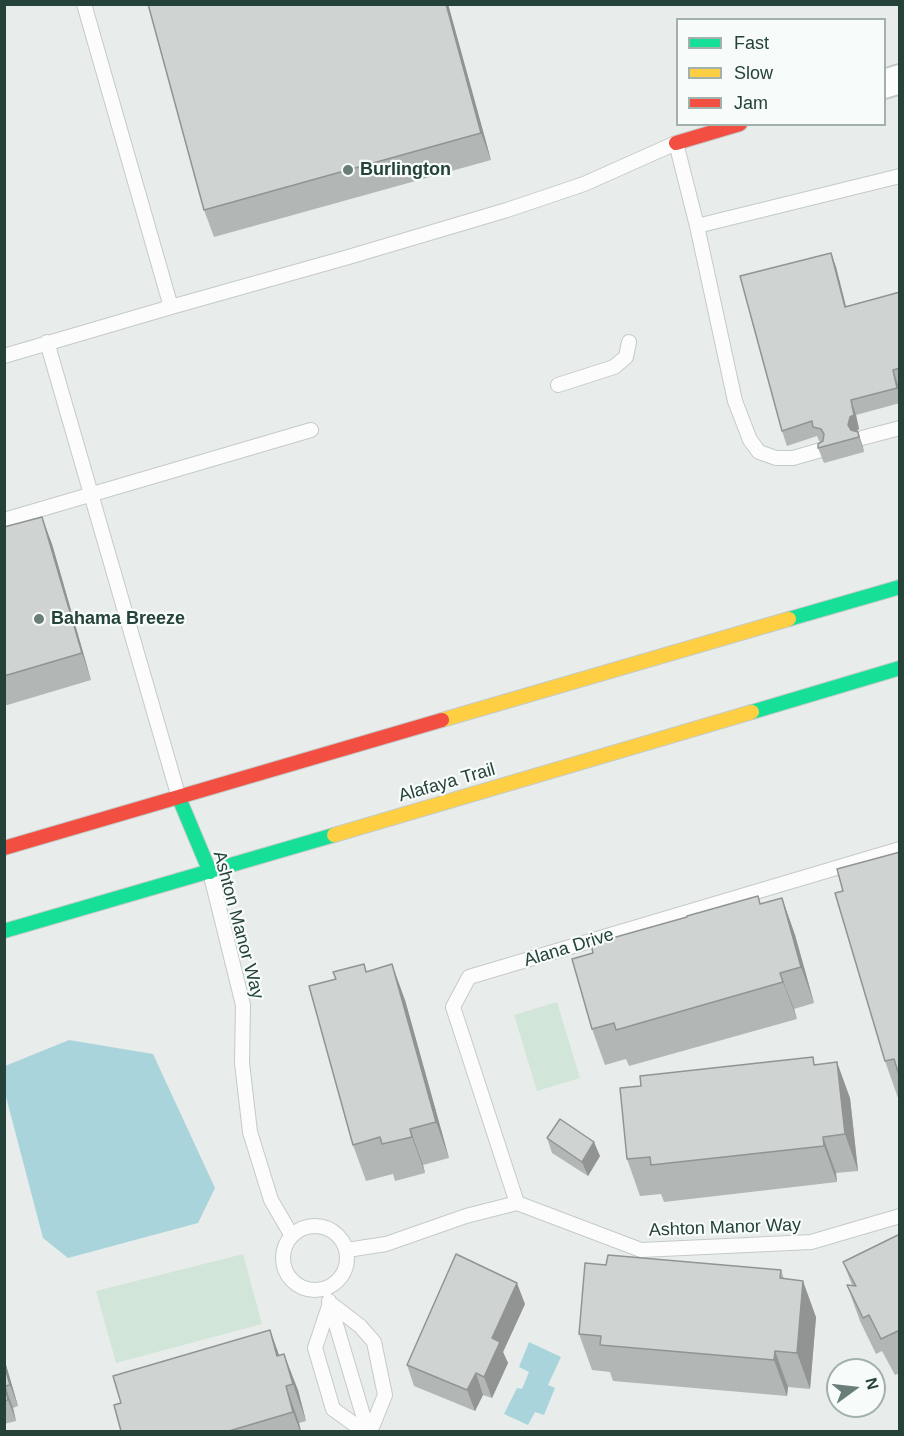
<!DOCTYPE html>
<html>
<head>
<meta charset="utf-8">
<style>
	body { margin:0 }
	#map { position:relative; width:904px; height:1436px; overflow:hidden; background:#e8edeb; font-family:Helvetica,sans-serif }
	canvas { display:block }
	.frame { position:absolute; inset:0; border:6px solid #24423a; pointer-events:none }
	.legend { position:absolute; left:676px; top:18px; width:210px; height:108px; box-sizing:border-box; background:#f7fbf9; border:2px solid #a3b1ad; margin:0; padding:8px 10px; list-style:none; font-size:18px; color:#24423a }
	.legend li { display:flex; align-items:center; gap:12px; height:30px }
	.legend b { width:30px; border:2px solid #a3b1ad }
	.north { position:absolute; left:826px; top:1358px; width:60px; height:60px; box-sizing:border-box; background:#f7fbf9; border:2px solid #a3b1ad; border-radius:50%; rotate:75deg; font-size:16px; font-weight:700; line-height:24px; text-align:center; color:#24423a }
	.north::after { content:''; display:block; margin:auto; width:21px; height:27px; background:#697e78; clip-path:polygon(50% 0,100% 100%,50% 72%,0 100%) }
</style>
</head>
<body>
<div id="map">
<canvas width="904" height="1436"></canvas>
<div class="frame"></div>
<ul class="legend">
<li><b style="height:8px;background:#16e098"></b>Fast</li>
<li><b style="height:8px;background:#ffcf43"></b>Slow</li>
<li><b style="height:8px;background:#f24e42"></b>Jam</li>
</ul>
<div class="north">N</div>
</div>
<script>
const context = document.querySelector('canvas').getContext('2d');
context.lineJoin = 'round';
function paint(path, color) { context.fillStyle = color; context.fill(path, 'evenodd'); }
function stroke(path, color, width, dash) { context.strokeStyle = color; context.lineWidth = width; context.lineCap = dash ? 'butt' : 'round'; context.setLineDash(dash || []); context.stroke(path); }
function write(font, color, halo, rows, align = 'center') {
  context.font = font + ' Helvetica,sans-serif'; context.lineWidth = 4.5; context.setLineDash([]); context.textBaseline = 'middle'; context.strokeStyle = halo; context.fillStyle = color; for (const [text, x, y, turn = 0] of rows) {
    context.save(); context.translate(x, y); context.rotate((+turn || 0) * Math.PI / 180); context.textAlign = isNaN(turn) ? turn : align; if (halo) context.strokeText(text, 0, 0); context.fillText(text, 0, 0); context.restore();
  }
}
paint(new Path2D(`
	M 557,1002 L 580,1078 L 537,1091 L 514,1015 Z
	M 243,1254 L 262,1324 L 116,1363 L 96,1291 Z`), '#d1e6d8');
paint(new Path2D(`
	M 69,1040 L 153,1054 L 215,1188 L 198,1223 L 68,1258 L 43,1238 L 5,1093 L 5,1066 Z
	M 529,1342 L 561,1357 L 548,1385 L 555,1388 L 544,1415 L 535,1412 L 528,1425 L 504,1414 L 517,1388 L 522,1389 L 529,1372 L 519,1367 Z`), '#a9d4db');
const lane = new Path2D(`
	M 84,4 L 171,307
	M 697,226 L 900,176
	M 47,342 L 179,798
	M 4,356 L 171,307 L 345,258 L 507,210 L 584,184 L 676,143 L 697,226 L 735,401 L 750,440 L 759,452 L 776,458 L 793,458 L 821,450
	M 558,385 L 614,367 L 626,357 L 629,342
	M 862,438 L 900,428
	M 4,520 L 311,430
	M 210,872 L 243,1005 L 242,1063 L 250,1132 L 271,1200 L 292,1236
	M 517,1203 L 453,1007 L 469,977 L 900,849
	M283 1258a32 32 0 1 1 64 0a32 32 0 1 1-64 0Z
	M 347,1250 L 386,1244 L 466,1216 L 517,1203 L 641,1250 L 811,1242 L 900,1216
	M 329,1301 L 368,1432
	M 365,1432 L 333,1409 L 315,1348 L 330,1303 L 360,1326 L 374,1342 L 385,1395 L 370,1432`);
const street = new Path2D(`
	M 884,84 L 900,79`);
const fast = new Path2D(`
	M 789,619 L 900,587
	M 752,712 L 900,668
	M 179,798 L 210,872
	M 4,931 L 334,835`);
const slow = new Path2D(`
	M 442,720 L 789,619
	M 334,835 L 752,712`);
const jam = new Path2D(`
	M 676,143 L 740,124
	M 4,848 L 442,720`);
stroke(lane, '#c5cac8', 16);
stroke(street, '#c5cac8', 32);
stroke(fast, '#c3cbc8', 16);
stroke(slow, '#c3cbc8', 16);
stroke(jam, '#c3cbc8', 16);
stroke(lane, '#fcfcfc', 14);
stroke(street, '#fcfcfc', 28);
stroke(fast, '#16e098', 14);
stroke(slow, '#ffcf43', 14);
stroke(jam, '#f24e42', 14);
paint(new Path2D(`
	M 448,4 L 491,160 L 214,237 L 204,210 Z
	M 831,253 L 836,267 L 846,307 L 900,292 L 900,384 L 898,385 L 900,390 L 900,403 L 856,415 L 859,429 L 856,432 L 858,432 L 864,452 L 824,463 L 818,448 L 821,442 L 819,441 L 817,436 L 787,446 L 782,431 Z
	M 4,527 L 52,544 L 91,680 L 4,706 Z
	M 900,852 L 900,1097 L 898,1098 L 885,1061 L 843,891 Z
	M 782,898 L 795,935 L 814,1003 L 794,1009 L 797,1019 L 629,1066 L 626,1059 L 605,1065 L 592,1029 L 593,953 L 761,904 Z
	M 367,972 L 405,1000 L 449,1158 L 423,1165 L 425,1173 L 395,1181 L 393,1174 L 366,1181 L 353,1145 Z
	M 816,1064 L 850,1098 L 858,1171 L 836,1173 L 837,1182 L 664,1202 L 661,1194 L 640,1196 L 627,1159 Z
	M 547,1138 L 600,1156 L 588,1176 L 552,1153 Z
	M 900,1234 L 900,1373 L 895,1375 L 882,1351 L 876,1354 L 860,1321 L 847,1285 L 852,1285 L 843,1262 Z
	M 606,1265 L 781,1270 L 784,1279 L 816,1317 L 810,1389 L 788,1387 L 787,1396 L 613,1381 L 610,1372 L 592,1370 L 579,1334 Z
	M 525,1304 L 503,1352 L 508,1363 L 492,1398 L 483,1395 L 475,1411 L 414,1386 L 407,1365 Z
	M 270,1330 L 279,1355 L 298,1390 L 306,1421 L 299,1423 L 301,1431 L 121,1431 Z
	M 4,1358 L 18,1406 L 13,1408 L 16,1421 L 4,1424 Z`), '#b2b6b5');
paint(new Path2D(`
	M 446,4 L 448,4 L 491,160 L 481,133 Z
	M 831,253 L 836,267 L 850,322 L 845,307 Z
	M 893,370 L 898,385 L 900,395 L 897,388 Z
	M 851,400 L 856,415 L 859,429 L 855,432 L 853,440 L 848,425 Z
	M 858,432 L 863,447 L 864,452 L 859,437 Z
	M 42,517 L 52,544 L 91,680 L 82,653 Z
	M 782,898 L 795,935 L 814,1003 L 801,967 Z
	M 392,964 L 405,1000 L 449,1158 L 436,1122 Z
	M 780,973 L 794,1009 L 797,1019 L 783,982 Z
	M 837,1062 L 850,1098 L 858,1171 L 845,1134 Z
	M 410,1129 L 423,1165 L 425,1173 L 412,1137 Z
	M 823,1137 L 836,1173 L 837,1182 L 824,1146 Z
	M 594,1142 L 600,1156 L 588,1176 L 582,1162 Z
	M 803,1281 L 816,1317 L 810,1389 L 797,1353 Z
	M 517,1283 L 525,1304 L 503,1352 L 508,1363 L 492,1398 L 484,1377 L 492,1338 Z
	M 270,1330 L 283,1366 L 277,1356 Z
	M 775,1351 L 788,1387 L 787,1396 L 774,1360 Z
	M 284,1354 L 298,1390 L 306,1421 L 293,1384 Z
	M 4,1358 L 18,1406 L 10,1385 L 4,1364 Z
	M 476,1373 L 483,1395 L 475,1411 L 467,1390 Z
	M 5,1386 L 13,1408 L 16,1421 L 8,1400 Z
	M 286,1386 L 299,1423 L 301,1431 L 300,1431 L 293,1412 Z`), '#919493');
const building = new Path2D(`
	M 148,4 L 446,4 L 481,133 L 204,210 Z
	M 831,253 L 845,307 L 900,292 L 900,368 L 893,370 L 897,388 L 851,400 L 854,415 L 850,417 L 848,425 L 851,430 L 858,432 L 859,437 L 818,448 L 818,444 L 823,441 L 824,434 L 821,429 L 813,427 L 812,421 L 782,431 L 740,276 Z
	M 42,517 L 82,653 L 4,676 L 4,527 Z
	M 900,852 L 900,1078 L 894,1059 L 885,1061 L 835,893 L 843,891 L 837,869 Z
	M 758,896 L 760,904 L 782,898 L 801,967 L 780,973 L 783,982 L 616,1030 L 614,1023 L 592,1029 L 572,959 L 593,953 L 591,944 L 687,917 L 687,916 Z
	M 364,964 L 366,972 L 392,964 L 436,1122 L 410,1129 L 412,1137 L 382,1144 L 380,1137 L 353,1145 L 309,986 L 336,979 L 333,972 Z
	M 813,1057 L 814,1065 L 837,1062 L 845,1134 L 823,1137 L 824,1146 L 651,1165 L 650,1157 L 627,1159 L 620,1088 L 641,1086 L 640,1076 Z
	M 560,1119 L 594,1142 L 582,1162 L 547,1138 Z
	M 900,1234 L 900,1330 L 881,1339 L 869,1315 L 863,1318 L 847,1285 L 856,1286 L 843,1262 Z
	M 456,1254 L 517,1283 L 492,1338 L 500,1342 L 484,1377 L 476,1373 L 467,1390 L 407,1365 Z
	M 608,1255 L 781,1270 L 780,1278 L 803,1281 L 797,1353 L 775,1351 L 774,1360 L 600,1345 L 601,1336 L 579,1334 L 585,1263 L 606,1265 Z
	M 270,1330 L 277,1356 L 284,1354 L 293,1384 L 286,1386 L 293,1412 L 229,1431 L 121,1431 L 114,1405 L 121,1403 L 113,1376 Z
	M 4,1364 L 10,1385 L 5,1386 L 8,1400 L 4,1401 Z`);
paint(building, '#cfd4d2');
stroke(building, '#919493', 1.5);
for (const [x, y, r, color] of [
	[348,170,6,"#697e78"],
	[39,619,6,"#697e78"]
]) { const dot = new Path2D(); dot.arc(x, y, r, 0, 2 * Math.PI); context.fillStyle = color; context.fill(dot); stroke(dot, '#f7fbf9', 2); }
write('bold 18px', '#24423a', '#f7fbf9', [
	["Burlington",360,170],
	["Bahama Breeze",51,619]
], 'left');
write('18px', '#24423a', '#f7fbf9', [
	["Alafaya Trail",447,783,-16],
	["Ashton Manor Way",238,925,75],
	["Alana Drive",569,948,-17],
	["Ashton Manor Way",725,1228,-2]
]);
</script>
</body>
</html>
